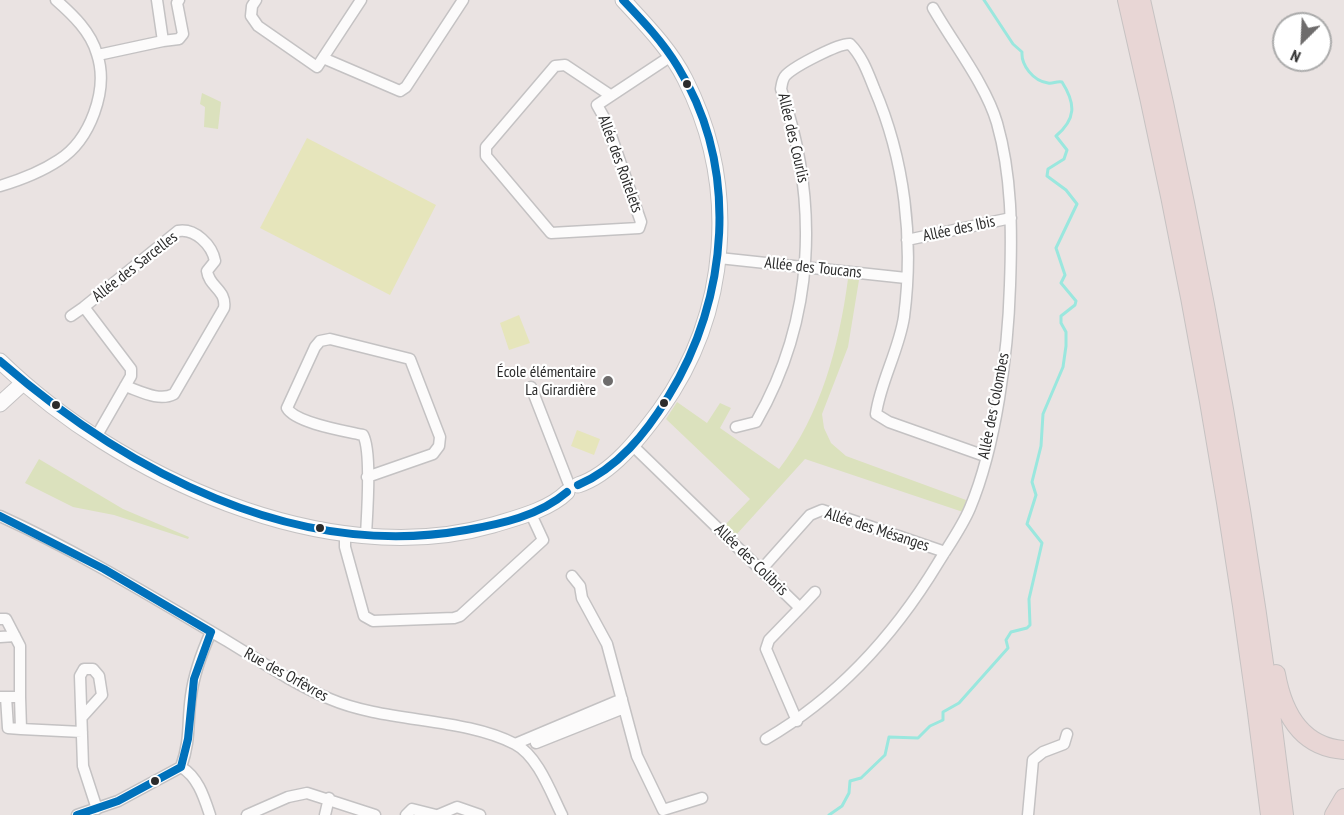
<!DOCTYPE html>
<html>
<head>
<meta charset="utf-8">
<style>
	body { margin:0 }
	#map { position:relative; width:1344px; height:815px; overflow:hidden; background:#eae3e2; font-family:"PT Sans Narrow",sans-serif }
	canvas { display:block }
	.north { position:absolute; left:1272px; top:12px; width:60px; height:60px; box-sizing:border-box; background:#fff; border:2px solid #ababab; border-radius:50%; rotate:204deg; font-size:16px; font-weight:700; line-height:24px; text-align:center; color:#2c2c2c }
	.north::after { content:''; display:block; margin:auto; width:21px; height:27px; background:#6e6c6c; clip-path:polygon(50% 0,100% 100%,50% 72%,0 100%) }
</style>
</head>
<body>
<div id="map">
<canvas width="1344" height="815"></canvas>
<div class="north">N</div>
</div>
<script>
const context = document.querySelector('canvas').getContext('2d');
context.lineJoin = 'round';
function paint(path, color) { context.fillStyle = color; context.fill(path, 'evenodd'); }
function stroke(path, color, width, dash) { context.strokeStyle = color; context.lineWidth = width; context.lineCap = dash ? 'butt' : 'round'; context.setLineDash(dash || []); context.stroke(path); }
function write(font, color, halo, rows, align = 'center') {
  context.font = font + ' "PT Sans Narrow",sans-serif'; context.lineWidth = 4.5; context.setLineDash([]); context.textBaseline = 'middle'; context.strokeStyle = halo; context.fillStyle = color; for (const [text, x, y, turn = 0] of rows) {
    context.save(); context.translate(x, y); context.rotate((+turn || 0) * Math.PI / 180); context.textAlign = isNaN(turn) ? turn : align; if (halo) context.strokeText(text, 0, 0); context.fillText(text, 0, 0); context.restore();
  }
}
paint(new Path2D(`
	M 202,93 L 221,102 L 218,129 L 204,127 L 205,107 L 200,104 Z
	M 848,279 L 859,280 L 848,347 L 822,414 L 824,428 L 831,443 L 846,456 L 966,500 L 963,512 L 805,459 L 736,535 L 725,525 L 750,499 L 666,419 L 677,402 L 707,423 L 720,403 L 731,408 L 720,428 L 779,469 C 821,415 839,346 848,279 Z
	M 39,459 L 123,509 L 189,537 L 188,539 L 114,515 L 73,507 L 25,483 Z`), '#dbe1bd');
paint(new Path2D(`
	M 307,138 L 436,205 L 390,295 L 260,228 Z
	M 519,315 L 530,343 L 509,350 L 500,323 Z
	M 577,430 L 600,439 L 594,455 L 571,446 Z`), '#e6e5bb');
stroke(new Path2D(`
	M 829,815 L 842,806 L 849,793 L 850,781 L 861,778 L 885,755 L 889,737 L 918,738 L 930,726 L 943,720 L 943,712 L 959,703 L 1008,648 L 1006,640 L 1011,632 L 1027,628 L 1030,625 L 1029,599 L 1042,543 L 1027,524 L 1036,495 L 1032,482 L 1041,446 L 1043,414 L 1063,367 L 1066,346 L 1066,332 L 1061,323 L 1061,316 L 1075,305 L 1076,301 L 1061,283 L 1065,275 L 1056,248 L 1077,204 L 1066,190 L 1047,176 L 1048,169 L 1064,159 L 1067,150 L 1056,136 C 1076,119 1076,104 1062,82 C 1056,81 1053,84 1048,83 C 1033,81 1021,65 1022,52 L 1013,44 L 984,0`), '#9ae7de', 3);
const street = new Path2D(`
	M 157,0 L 163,41 L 179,39 L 183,34 L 177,3 L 179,0
	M 256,0 L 252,6 L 251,16 L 258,26 L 317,67 L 361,0
	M 98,55 L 163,41
	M 323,58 L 400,91 L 406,87 L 463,0
	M 610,95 L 565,65 L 555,66 L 486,147 L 486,156 L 551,233 L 639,228 L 641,222 L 606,121 L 597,105 L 671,56
	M 0,186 C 20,180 41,172 59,160 C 90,140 109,90 97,54 C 91,32 73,15 56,0
	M 907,240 L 1011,218
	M 719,258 L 906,278
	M 84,307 L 178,231 C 195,228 212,245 215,261 L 207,271 C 209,287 227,290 224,308 L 174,394 C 159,402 140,391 125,386
	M 71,316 L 84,307 L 131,369 L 131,376 L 96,437
	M 531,387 L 568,482
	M 736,427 L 756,422 C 816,318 819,200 781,89 C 782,84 782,79 786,75 C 795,66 839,43 850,44 C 862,56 868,73 874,88 C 905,160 914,240 904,317 C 899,350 880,383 876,414 L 889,422 L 985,456
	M 632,445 L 800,608 L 769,640 L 766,649 L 797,721
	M 0,516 C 79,552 152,597 227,641 C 260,661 294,684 330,699 C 386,723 463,717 515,744 C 538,756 551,793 562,815
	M 345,533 L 345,547 L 364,616 L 373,621 L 454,618 L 460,616 L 543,540 L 530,512
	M 366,535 C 367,514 372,451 363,435 C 345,431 295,423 287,408 L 315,347 L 320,341 L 330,339 L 410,359 L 440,437 L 439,446 L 433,454 L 367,477
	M 761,570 L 810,515 L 822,510 L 945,552
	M 572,576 L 580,586 L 582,598 L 607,644 L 637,756 L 663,810 L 702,798
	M 800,608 L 815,592
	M 0,619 L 6,619 L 20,646 L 20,697
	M 0,637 L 15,636
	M 0,697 L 20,697 L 21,729 L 8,728 L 6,697
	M 83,716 L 102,695 L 99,676 L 93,669 L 84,669 L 80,676 L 83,766 L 97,809
	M 21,729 L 82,732
	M 766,739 C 838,697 895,634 938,563 C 949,545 962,527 970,508 C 996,446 1008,353 1010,285 C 1012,230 1012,176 997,123 C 986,85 953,43 933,8
	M 536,743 L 624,708
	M 515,744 L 622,699
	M 181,767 C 198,777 204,797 210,815
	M 77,815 L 118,801 L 181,767 C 191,739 187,723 191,696 C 194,673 202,652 211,632
	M 247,815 L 288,797 L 307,793 L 375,815
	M 325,815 L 329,798
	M 406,815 L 412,809 L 436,815
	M 438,815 L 457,807 L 480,815
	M 1028,815 L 1033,760 L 1043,752 L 1064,744 L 1067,734`);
const secondary = new Path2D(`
	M 0,361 C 117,475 327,573 493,525 C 516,518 549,510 567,492
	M 0,404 L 23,383
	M 578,485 C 612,474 640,437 660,410 C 730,313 739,185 685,79 C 670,49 645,24 623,0`);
const highway = new Path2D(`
	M 1127,0 C 1190,269 1237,541 1270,815
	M 1141,0 C 1203,269 1251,541 1284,815
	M 1276,674 C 1283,713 1301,747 1344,750
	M 1334,815 L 1344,798`);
stroke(street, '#c4c2c3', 13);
stroke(secondary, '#c4c2c3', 17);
stroke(highway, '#c6c2c2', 20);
stroke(street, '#fcfbfb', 10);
stroke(secondary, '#fcfbfb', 15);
stroke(highway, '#e8d6d5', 18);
stroke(new Path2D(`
	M 0,361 C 127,471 293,561 466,530 C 501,524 539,516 567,492
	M 578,485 C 618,468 646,433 668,397 C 729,299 740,168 678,67 C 663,42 643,21 623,0
	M 0,516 L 104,569 L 211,632
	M 77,815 L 118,801 L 181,767 L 188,739 L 194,679 L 211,632`), '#0071bb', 8);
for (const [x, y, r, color] of [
	[687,84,5,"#2c2c2c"],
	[608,381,6,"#6e6c6c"],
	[664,403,5,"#2c2c2c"],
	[56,405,5,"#2c2c2c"],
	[320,528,5,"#2c2c2c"],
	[155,781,5,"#2c2c2c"]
]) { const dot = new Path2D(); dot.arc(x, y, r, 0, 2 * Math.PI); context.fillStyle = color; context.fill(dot); stroke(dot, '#fff', 2); }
write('16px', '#2c2c2c', '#fff', [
	["Allée des Courlis",793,138,77],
	["Allée des Roitelets",620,164,70],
	["Allée des Ibis",959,229,-12],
	["Allée des Sarcelles",135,267,-38],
	["Allée des Toucans",813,268,6],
	["Allée des Colombes",994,406,-79],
	["Allée des Mésanges",877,530,18],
	["Allée des Colibris",751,560,44],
	["Rue des Orfèvres",286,675,29]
]);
write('16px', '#2c2c2c', '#fff', [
	["École élémentaire",596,372],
	["La Girardière",596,390]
], 'right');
</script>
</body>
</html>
